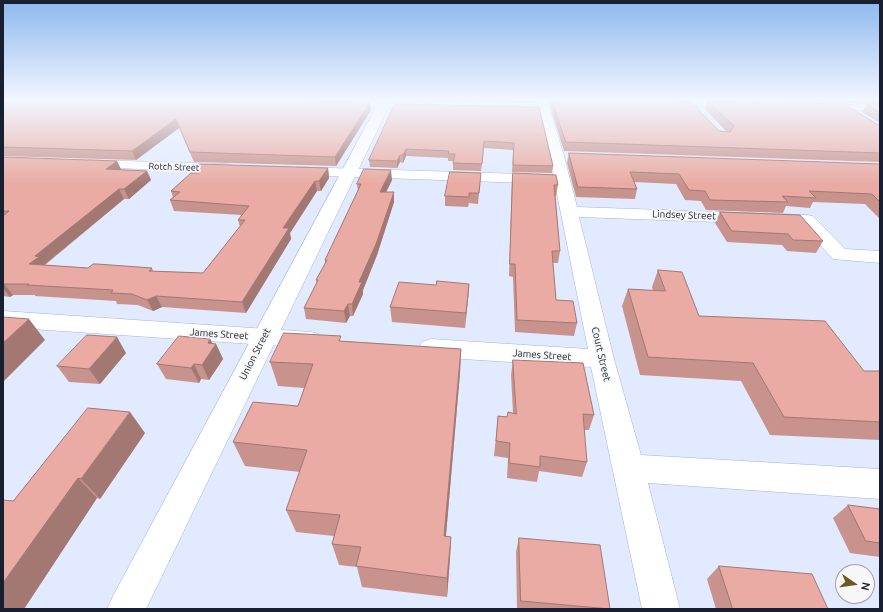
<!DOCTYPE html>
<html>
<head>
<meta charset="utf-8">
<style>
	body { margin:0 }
	#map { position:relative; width:883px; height:612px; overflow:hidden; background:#e1eaff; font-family:Ubuntu,sans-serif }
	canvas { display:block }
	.frame { position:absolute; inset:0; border:4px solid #171f31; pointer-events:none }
	.north { position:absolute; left:835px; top:564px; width:40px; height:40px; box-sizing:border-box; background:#f7f7f7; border:1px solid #9da1a8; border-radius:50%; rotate:103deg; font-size:11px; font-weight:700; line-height:16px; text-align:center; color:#171f31 }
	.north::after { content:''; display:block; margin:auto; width:14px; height:18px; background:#6c5827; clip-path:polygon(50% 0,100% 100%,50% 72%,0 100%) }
</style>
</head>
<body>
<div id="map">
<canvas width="883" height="612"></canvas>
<div class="frame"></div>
<div class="north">N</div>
</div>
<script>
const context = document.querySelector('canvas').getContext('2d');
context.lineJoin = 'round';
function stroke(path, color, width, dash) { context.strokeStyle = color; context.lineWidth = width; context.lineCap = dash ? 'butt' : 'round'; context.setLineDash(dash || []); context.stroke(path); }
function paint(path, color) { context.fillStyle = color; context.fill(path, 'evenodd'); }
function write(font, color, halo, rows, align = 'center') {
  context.font = font + ' Ubuntu,sans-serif'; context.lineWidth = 3.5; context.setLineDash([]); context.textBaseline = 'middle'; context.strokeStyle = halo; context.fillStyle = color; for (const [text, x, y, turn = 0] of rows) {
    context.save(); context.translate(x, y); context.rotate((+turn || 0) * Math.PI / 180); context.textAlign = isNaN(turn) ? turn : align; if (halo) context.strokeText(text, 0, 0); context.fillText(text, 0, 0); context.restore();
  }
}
const street = new Path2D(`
	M 535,100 L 547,100 L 564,156 L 577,207 L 807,215 L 813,216 L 845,249 L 880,251 L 880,263 L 833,259 L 802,225 L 579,217 L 614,359 L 641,455 L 880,469 L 880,499 L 648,483 L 680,609 L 642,609 L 591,367 L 431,357 L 422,354 L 419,348 L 422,342 L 431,339 L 588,349 L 555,184 L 298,175 L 293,174 L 291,171 L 293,168 L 298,167 L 554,175 Z
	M 661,100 L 736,101 L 740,102 L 742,104 L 740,106 L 736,107 L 662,106 L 658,105 L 656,103 Z
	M 341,101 L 423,103 L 427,104 L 429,106 L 427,108 L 423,109 L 337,106 L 335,104 L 337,102 Z
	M 818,104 L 880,105 L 880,111 L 814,109 L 812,107 L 814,105 Z
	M 90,160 L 226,164 L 231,165 L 233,168 L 231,171 L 226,172 L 85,167 L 83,164 L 85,161 Z
	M 3,311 L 311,332 L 319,334 L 323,340 L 319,346 L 311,348 L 3,327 Z`);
const secondary = new Path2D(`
	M 380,100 L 392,100 L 146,609 L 107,609 L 113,596 Z`);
stroke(street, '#9eb3e4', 1);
stroke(secondary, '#9eb3e4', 1);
paint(street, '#fff');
paint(secondary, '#fff');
paint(new Path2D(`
	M 3,100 L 371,110 L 336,166 L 194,162 L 179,128 L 136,160 L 3,156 Z
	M 393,100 L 536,100 L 535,103 L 393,101 Z
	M 551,100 L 653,100 L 719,131 L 727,132 L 705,109 L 707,101 L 880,126 L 880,162 L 564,151 L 550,106 Z
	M 741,100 L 880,100 L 880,104 Z
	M 867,104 L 880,104 L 880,123 L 862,112 Z
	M 539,107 L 553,166 L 552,173 L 512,172 L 513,150 L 484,148 L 481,171 L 453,170 L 453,161 L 448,161 L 448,158 L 406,156 L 403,163 L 400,162 L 397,168 L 370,167 L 369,160 Z
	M 569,153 L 880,164 L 880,219 L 865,204 L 813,202 L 810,208 L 786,206 L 783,213 L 706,210 L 701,201 L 685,200 L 676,184 L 634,182 L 637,189 L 635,199 L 576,197 L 567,163 Z
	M 3,157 L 121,170 L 147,171 L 151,180 L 129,199 L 124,199 L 45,265 L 88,268 L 152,268 L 153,271 L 203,273 L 240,227 L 238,220 L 242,215 L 174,211 L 170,200 L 173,197 L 171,191 L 199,173 L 197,167 L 199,166 L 198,164 L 328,168 L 329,178 L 321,191 L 317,191 L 290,233 L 291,239 L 246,313 L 162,307 L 153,311 L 138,305 L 117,304 L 116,301 L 35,296 L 35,295 L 13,295 L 10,297 L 3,296 Z
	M 513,173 L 558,185 L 556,196 L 555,196 L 560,251 L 558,263 L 553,263 L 556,300 L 577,323 L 574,336 L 515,332 L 513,277 L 509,276 L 512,184 Z
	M 392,180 L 386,192 L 394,202 L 377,255 L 363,290 L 363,294 L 353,316 L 350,316 L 346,323 L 306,319 L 304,308 L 317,283 L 316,280 L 325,263 L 325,260 L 358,191 L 357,184 Z
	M 480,183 L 478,204 L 469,203 L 468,207 L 445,206 L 445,196 Z
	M 720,212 L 823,241 L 816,253 L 787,251 L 782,245 L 727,242 L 715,223 Z
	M 658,270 L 699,316 L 864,371 L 880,371 L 880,440 L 770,435 L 741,381 L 640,375 L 622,306 L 628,289 L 653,291 L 652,287 Z
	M 469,284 L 468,299 L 465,328 L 392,322 L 390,307 L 436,285 Z
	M 210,339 L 212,343 L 216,344 L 223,359 L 209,380 L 201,379 L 199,383 L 166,379 L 157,364 Z
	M 342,341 L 461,349 L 460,373 L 446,536 L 451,537 L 450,558 L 447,597 L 362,587 L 357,567 L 339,565 L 332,544 L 334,536 L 296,532 L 286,510 L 300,472 L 245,466 L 233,442 L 298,406 L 304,388 L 278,386 L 270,362 Z
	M 126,353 L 100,384 L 69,382 L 57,366 Z
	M 513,360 L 594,415 L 589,430 L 584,430 L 587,462 L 582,477 L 539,471 L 537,482 L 507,478 L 508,458 L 494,456 L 498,416 L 507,417 L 508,412 L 513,413 L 511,375 Z
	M 145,433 L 100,499 L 97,498 L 24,609 L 3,609 L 13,501 Z
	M 848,505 L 880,509 L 880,557 L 850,553 L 833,518 Z
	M 519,538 L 610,609 L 517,609 L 516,552 Z
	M 719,566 L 828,609 L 716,609 L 707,579 Z`), '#c8938c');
paint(new Path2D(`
	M 370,102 L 371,110 L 336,166 L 335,157 Z
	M 176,119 L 179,128 L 136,160 L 132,151 Z
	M 406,149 L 406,156 L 403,163 L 403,155 Z
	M 400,155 L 400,162 L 397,168 L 397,161 Z
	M 117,161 L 122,171 L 106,169 Z
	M 328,168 L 329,178 L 321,191 L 319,181 Z
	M 391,170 L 392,180 L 381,202 L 380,192 Z
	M 147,171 L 151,180 L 129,199 L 124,189 Z
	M 315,181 L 317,191 L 290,233 L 291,239 L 246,313 L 242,302 L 283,228 Z
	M 119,189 L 124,199 L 44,265 L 29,264 L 35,256 Z
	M 394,192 L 394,202 L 377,255 L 363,290 L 363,294 L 353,316 L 352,304 L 359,282 Z
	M 4,284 L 13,295 L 10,297 L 3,288 L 3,285 Z
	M 469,284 L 468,299 L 465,328 L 466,313 Z
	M 156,296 L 162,307 L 153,311 L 147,300 Z
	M 348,304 L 350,316 L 346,323 L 344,311 Z
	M 29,319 L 45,340 L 3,382 L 3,343 Z
	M 117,337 L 126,353 L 100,384 L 89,369 Z
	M 210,339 L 214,347 L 216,344 L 223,359 L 209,380 L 202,365 L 208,343 Z
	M 461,349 L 460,373 L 444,557 L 444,536 Z
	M 194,364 L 201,379 L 199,383 L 191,368 Z
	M 130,412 L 145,433 L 100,499 L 81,479 Z
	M 78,478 L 97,498 L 24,609 L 3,609 L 3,583 Z
	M 451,537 L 450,558 L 447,597 L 447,578 Z`), '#a37872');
const building = new Path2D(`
	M 3,100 L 288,100 L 370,102 L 335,157 L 190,152 L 176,119 L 132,151 L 3,147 Z
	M 552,100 L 653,100 L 690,101 L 719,131 L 730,132 L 734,126 L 707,101 L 844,104 L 880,126 L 880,153 L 566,142 Z
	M 395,104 L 539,107 L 553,166 L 513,165 L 514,143 L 484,141 L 482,164 L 453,163 L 455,154 L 448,154 L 449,151 L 406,149 L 403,155 L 400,155 L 397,161 L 369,160 Z
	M 867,104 L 880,104 L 880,112 Z
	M 569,153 L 880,164 L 880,202 L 872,194 L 809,191 L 816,198 L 782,196 L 788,202 L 710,200 L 705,191 L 689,190 L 679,174 L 630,172 L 637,189 L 578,187 Z
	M 3,157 L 117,161 L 106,169 L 147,171 L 124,189 L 119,189 L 35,256 L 39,257 L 29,264 L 88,268 L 93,264 L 97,264 L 152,268 L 149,271 L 203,273 L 245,220 L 238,220 L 249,206 L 170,200 L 180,192 L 171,191 L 191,173 L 199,173 L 197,167 L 199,165 L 198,164 L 328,168 L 319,181 L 315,181 L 283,228 L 289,228 L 242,302 L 156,296 L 147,300 L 132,294 L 111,293 L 113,290 L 27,285 L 29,284 L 4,284 L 3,285 L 3,216 L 9,211 L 3,211 Z
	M 364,169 L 391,170 L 380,192 L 394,192 L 376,244 L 359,282 L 362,282 L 352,304 L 348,304 L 344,311 L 304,308 L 318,280 L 316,280 L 327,260 L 325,260 L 361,184 L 357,184 Z
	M 450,172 L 481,173 L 479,193 L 469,193 L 469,197 L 445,196 Z
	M 513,173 L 556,175 L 558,185 L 554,185 L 560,251 L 552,251 L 556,300 L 573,301 L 577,323 L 517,320 L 515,264 L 510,264 Z
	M 720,212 L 800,215 L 823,241 L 793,240 L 788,234 L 732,231 Z
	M 658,270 L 682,272 L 699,316 L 825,321 L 864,371 L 880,371 L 880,422 L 784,417 L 753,363 L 648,357 L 628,289 L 665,291 Z
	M 437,281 L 469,284 L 466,313 L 390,307 L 399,282 L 436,285 Z
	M 3,317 L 29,319 L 3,343 Z
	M 284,333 L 341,336 L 339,341 L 461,349 L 444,536 L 451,537 L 447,578 L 356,566 L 361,547 L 332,544 L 340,515 L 286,510 L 307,450 L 233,442 L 253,402 L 298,406 L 313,364 L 270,362 Z
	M 87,335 L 117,337 L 89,369 L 57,366 Z
	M 179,336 L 210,339 L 208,343 L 216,344 L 202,365 L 194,364 L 191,368 L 157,364 Z
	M 513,360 L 583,363 L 594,415 L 583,414 L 587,462 L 540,456 L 540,467 L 509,463 L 510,443 L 496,441 L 498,416 L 507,417 L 508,412 L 516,414 Z
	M 88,408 L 130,412 L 81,479 L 78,478 L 3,583 L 3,500 L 13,501 Z
	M 848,505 L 880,509 L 880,543 L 866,541 Z
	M 519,538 L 600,545 L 610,609 L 521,601 Z
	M 719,566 L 812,574 L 828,609 L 733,609 Z`);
paint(building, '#e9aba3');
stroke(building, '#a37872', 1);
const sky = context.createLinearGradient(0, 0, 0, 185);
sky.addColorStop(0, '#8db8ee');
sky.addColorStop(0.54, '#f2f6ff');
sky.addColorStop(1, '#f2f6ff00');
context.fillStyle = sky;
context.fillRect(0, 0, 883, 185);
write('9px', '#171f31', '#f7f7f7', [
	["Rotch Street",174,167,2]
]);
write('10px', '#171f31', '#f7f7f7', [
	["Lindsey Street",684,215,2],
	["James Street",219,334,4],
	["Union Street",255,354,-63],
	["Court Street",601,354,77],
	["James Street",542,355,4]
]);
</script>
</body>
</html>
